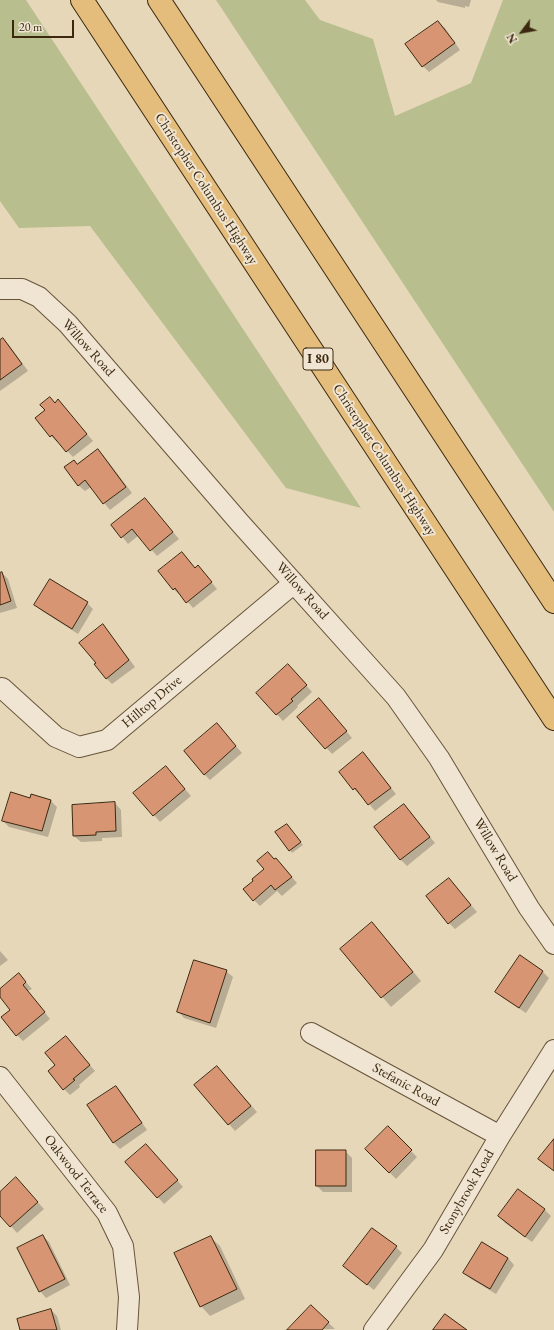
<!DOCTYPE html>
<html>
<head>
<meta charset="utf-8">
<style>
	body { margin:0 }
	#map { position:relative; width:554px; height:1330px; overflow:hidden; background:#e7d7b9; font-family:"EB Garamond",serif }
	canvas { display:block }
	.north { position:absolute; left:502px; top:12px; width:40px; height:40px; -webkit-text-stroke:3px #efe5d2; paint-order:stroke; rotate:238deg; font-size:11px; font-weight:700; line-height:16px; text-align:center; color:#3b280f }
	.north::after { content:''; display:block; margin:auto; width:14px; height:18px; background:#3b280f; clip-path:polygon(50% 0,100% 100%,50% 72%,0 100%) }
	.scale { position:absolute; left:12px; top:20px; width:62px; height:18px; box-sizing:border-box; border:2px solid #3b280f; border-top:0; padding-left:5px; font-size:12px; line-height:14px; white-space:nowrap; color:#3b280f; -webkit-text-stroke:3px #efe5d2; paint-order:stroke }
</style>
</head>
<body>
<div id="map">
<canvas width="554" height="1330"></canvas>
<div class="north">N</div>
<div class="scale">20 m</div>
</div>
<script>
const context = document.querySelector('canvas').getContext('2d');
context.lineJoin = 'round';
function paint(path, color) { context.fillStyle = color; context.fill(path, 'evenodd'); }
function stroke(path, color, width, dash) { context.strokeStyle = color; context.lineWidth = width; context.lineCap = dash ? 'butt' : 'round'; context.setLineDash(dash || []); context.stroke(path); }
function write(font, color, halo, rows, align = 'center') {
  context.font = font + ' "EB Garamond",serif'; context.lineWidth = 4; context.setLineDash([]); context.textBaseline = 'middle'; context.strokeStyle = halo; context.fillStyle = color; for (const [text, x, y, turn = 0] of rows) {
    context.save(); context.translate(x, y); context.rotate((+turn || 0) * Math.PI / 180); context.textAlign = isNaN(turn) ? turn : align; if (halo) context.strokeText(text, 0, 0); context.fillText(text, 0, 0); context.restore();
  }
}
paint(new Path2D(`
	M 0,0 L 26,0 L 361,508 L 286,488 L 90,226 L 19,228 L 0,201 Z
	M 216,0 L 305,0 L 320,20 L 373,39 L 395,116 L 471,83 L 503,0 L 554,0 L 554,512 Z`), '#b8be8e');
paint(new Path2D(`
	M 436,0 L 471,0 L 469,7 L 465,6 L 465,8 L 438,2 Z
	M 438,22 L 445,28 L 460,50 L 429,72 L 423,66 Z
	M 3,339 L 9,345 L 28,371 L 0,391 L 0,341 Z
	M 55,404 L 64,407 L 93,441 L 73,457 L 58,441 L 57,442 L 51,436 Z
	M 98,450 L 104,456 L 132,493 L 110,510 L 91,487 L 85,491 L 78,485 L 77,465 Z
	M 145,499 L 179,539 L 157,556 L 139,535 L 128,544 L 113,525 Z
	M 195,569 L 204,573 L 217,589 L 193,608 L 181,594 L 180,595 L 173,589 Z
	M 2,573 L 8,579 L 17,608 L 0,613 L 0,574 Z
	M 87,603 L 93,609 L 78,634 L 42,611 L 36,605 Z
	M 103,626 L 109,632 L 135,667 L 112,684 L 106,678 L 97,663 Z
	M 294,671 L 312,692 L 297,706 L 298,707 L 283,721 L 257,693 Z
	M 319,699 L 352,738 L 332,754 L 298,717 Z
	M 223,731 L 242,753 L 210,780 L 204,774 Z
	M 363,754 L 396,794 L 375,811 L 361,794 L 360,795 L 354,789 Z
	M 172,774 L 191,796 L 160,822 L 135,793 Z
	M 31,799 L 51,801 L 57,807 L 48,837 L 9,827 L 3,821 Z
	M 115,803 L 121,810 L 122,837 L 102,838 L 102,841 L 81,842 L 74,836 Z
	M 404,805 L 435,843 L 407,866 L 400,859 Z
	M 289,828 L 303,845 L 292,853 L 290,850 Z
	M 275,860 L 282,866 L 297,883 L 282,896 L 277,891 L 260,906 L 254,900 Z
	M 449,879 L 477,912 L 455,929 L 449,923 Z
	M 381,933 L 421,981 L 391,1007 L 342,949 Z
	M 0,951 L 8,960 L 0,966 Z
	M 520,957 L 543,972 L 549,978 L 526,1013 L 503,998 L 497,992 Z
	M 226,971 L 233,977 L 216,1028 L 184,1018 L 178,1011 Z
	M 25,981 L 32,989 L 28,991 L 50,1019 L 23,1041 L 17,1035 L 12,1010 L 0,996 L 0,990 Z
	M 66,1037 L 95,1071 L 79,1085 L 80,1087 L 70,1095 L 64,1089 L 56,1065 Z
	M 217,1067 L 257,1112 L 235,1131 L 195,1085 Z
	M 116,1087 L 122,1093 L 147,1130 L 120,1149 L 114,1143 Z
	M 388,1128 L 417,1157 L 396,1179 L 366,1149 Z
	M 152,1151 L 183,1187 L 164,1204 L 126,1162 Z
	M 317,1151 L 346,1152 L 352,1158 L 352,1192 L 323,1192 L 317,1186 Z
	M 22,1185 L 44,1209 L 17,1233 L 0,1214 L 0,1193 Z
	M 518,1190 L 545,1210 L 551,1216 L 532,1242 L 505,1223 L 499,1216 Z
	M 43,1236 L 49,1242 L 70,1285 L 46,1298 L 40,1291 Z
	M 210,1237 L 220,1246 L 245,1299 L 210,1316 L 201,1306 Z
	M 396,1247 L 402,1253 L 374,1290 L 344,1266 Z
	M 508,1258 L 514,1265 L 496,1294 L 471,1279 L 465,1273 Z
	M 311,1306 L 335,1329 L 288,1330 Z
	M 51,1310 L 57,1316 L 61,1330 L 21,1330 Z`), '#0003');
const building = new Path2D(`
	M 438,21 L 455,43 L 422,67 L 405,44 Z
	M 3,338 L 22,364 L 0,380 L 0,340 Z
	M 50,397 L 55,403 L 58,399 L 87,434 L 66,452 L 52,435 L 50,437 L 35,418 L 45,410 L 40,405 Z
	M 98,449 L 126,487 L 103,504 L 85,480 L 78,486 L 64,467 L 74,460 L 77,464 Z
	M 145,498 L 173,532 L 150,551 L 132,529 L 121,538 L 111,525 Z
	M 182,552 L 195,568 L 198,565 L 212,582 L 186,603 L 175,588 L 173,590 L 158,571 Z
	M 2,572 L 11,601 L 0,605 L 0,573 Z
	M 50,579 L 88,602 L 72,629 L 34,605 Z
	M 103,624 L 129,660 L 106,679 L 94,664 L 96,663 L 79,643 Z
	M 288,664 L 307,685 L 291,699 L 293,701 L 276,715 L 256,693 Z
	M 319,698 L 347,731 L 325,749 L 297,717 Z
	M 217,723 L 236,746 L 204,775 L 184,751 Z
	M 363,752 L 391,788 L 368,805 L 355,788 L 353,790 L 339,772 Z
	M 166,766 L 185,789 L 153,816 L 133,793 Z
	M 11,792 L 30,798 L 31,794 L 51,800 L 42,831 L 2,821 Z
	M 115,802 L 116,831 L 96,832 L 96,835 L 73,836 L 72,805 Z
	M 404,804 L 430,837 L 400,860 L 374,827 Z
	M 287,824 L 301,842 L 289,851 L 275,832 Z
	M 268,852 L 274,859 L 276,858 L 292,877 L 275,890 L 271,885 L 253,901 L 243,889 L 253,881 L 252,879 L 264,869 L 257,861 Z
	M 449,878 L 471,905 L 448,924 L 426,896 Z
	M 372,922 L 413,972 L 381,998 L 340,949 Z
	M 520,955 L 543,971 L 519,1008 L 495,992 Z
	M 194,960 L 227,970 L 210,1023 L 177,1012 Z
	M 19,973 L 26,982 L 23,985 L 45,1012 L 16,1036 L 1,1017 L 10,1010 L 0,997 L 0,989 Z
	M 66,1036 L 90,1065 L 73,1079 L 75,1080 L 63,1090 L 48,1071 L 55,1065 L 45,1053 Z
	M 217,1066 L 251,1106 L 228,1125 L 194,1085 Z
	M 116,1086 L 142,1123 L 113,1143 L 87,1105 Z
	M 388,1126 L 412,1150 L 389,1173 L 365,1149 Z
	M 554,1139 L 554,1171 L 538,1159 Z
	M 146,1144 L 178,1180 L 157,1198 L 125,1162 Z
	M 316,1150 L 346,1150 L 346,1186 L 316,1186 Z
	M 16,1177 L 38,1202 L 10,1227 L 0,1216 L 0,1192 Z
	M 518,1189 L 545,1209 L 525,1237 L 498,1216 Z
	M 372,1228 L 397,1246 L 367,1285 L 343,1266 Z
	M 43,1235 L 65,1279 L 39,1292 L 17,1248 Z
	M 211,1236 L 237,1289 L 200,1307 L 174,1253 Z
	M 482,1242 L 508,1258 L 490,1289 L 463,1273 Z
	M 311,1305 L 329,1322 L 322,1330 L 287,1330 Z
	M 51,1309 L 57,1330 L 20,1330 L 17,1319 Z
	M 445,1314 L 467,1330 L 433,1330 Z`);
paint(building, '#d89574');
stroke(building, '#3b280f', 1);
const minor = new Path2D(`
	M 0,289 L 22,289 L 39,297 L 68,324 L 240,523 L 396,697 L 439,758 L 529,908 L 554,944
	M 2,688 L 56,737 L 79,747 L 107,740 L 294,583
	M 311,1033 L 500,1136
	M 0,1077 L 107,1213 L 123,1246 L 129,1297 L 127,1330
	M 374,1330 L 433,1250 L 500,1136 L 554,1050`);
const motorway = new Path2D(`
	M 82,0 L 554,719
	M 159,0 L 554,602`);
stroke(minor, '#66543a', 22);
stroke(motorway, '#3b280f', 24);
stroke(minor, '#efe5d2', 20);
stroke(motorway, '#e4bc7c', 22);
for (const [x, y, w] of [
	[318,359,30]
]) { const box = new Path2D(); box.roundRect(x - w / 2, y - 11, w, 22, 3); context.fillStyle = '#efe5d2'; context.fill(box); stroke(box, '#3b280f', 1); }
write('bold 13px', '#3b280f', null, [
	["I 80",318,359]
]);
write('14px', '#3b280f', '#efe5d2', [
	["Christopher Columbus Highway",206,189,57],
	["Willow Road",88,348,48],
	["Christopher Columbus Highway",384,460,57],
	["Willow Road",302,591,48],
	["Hilltop Drive",152,702,-40],
	["Willow Road",495,850,59],
	["Stefanic Road",406,1085,29],
	["Oakwood Terrace",76,1174,52],
	["Stonybrook Road",467,1192,-60]
]);
</script>
</body>
</html>
